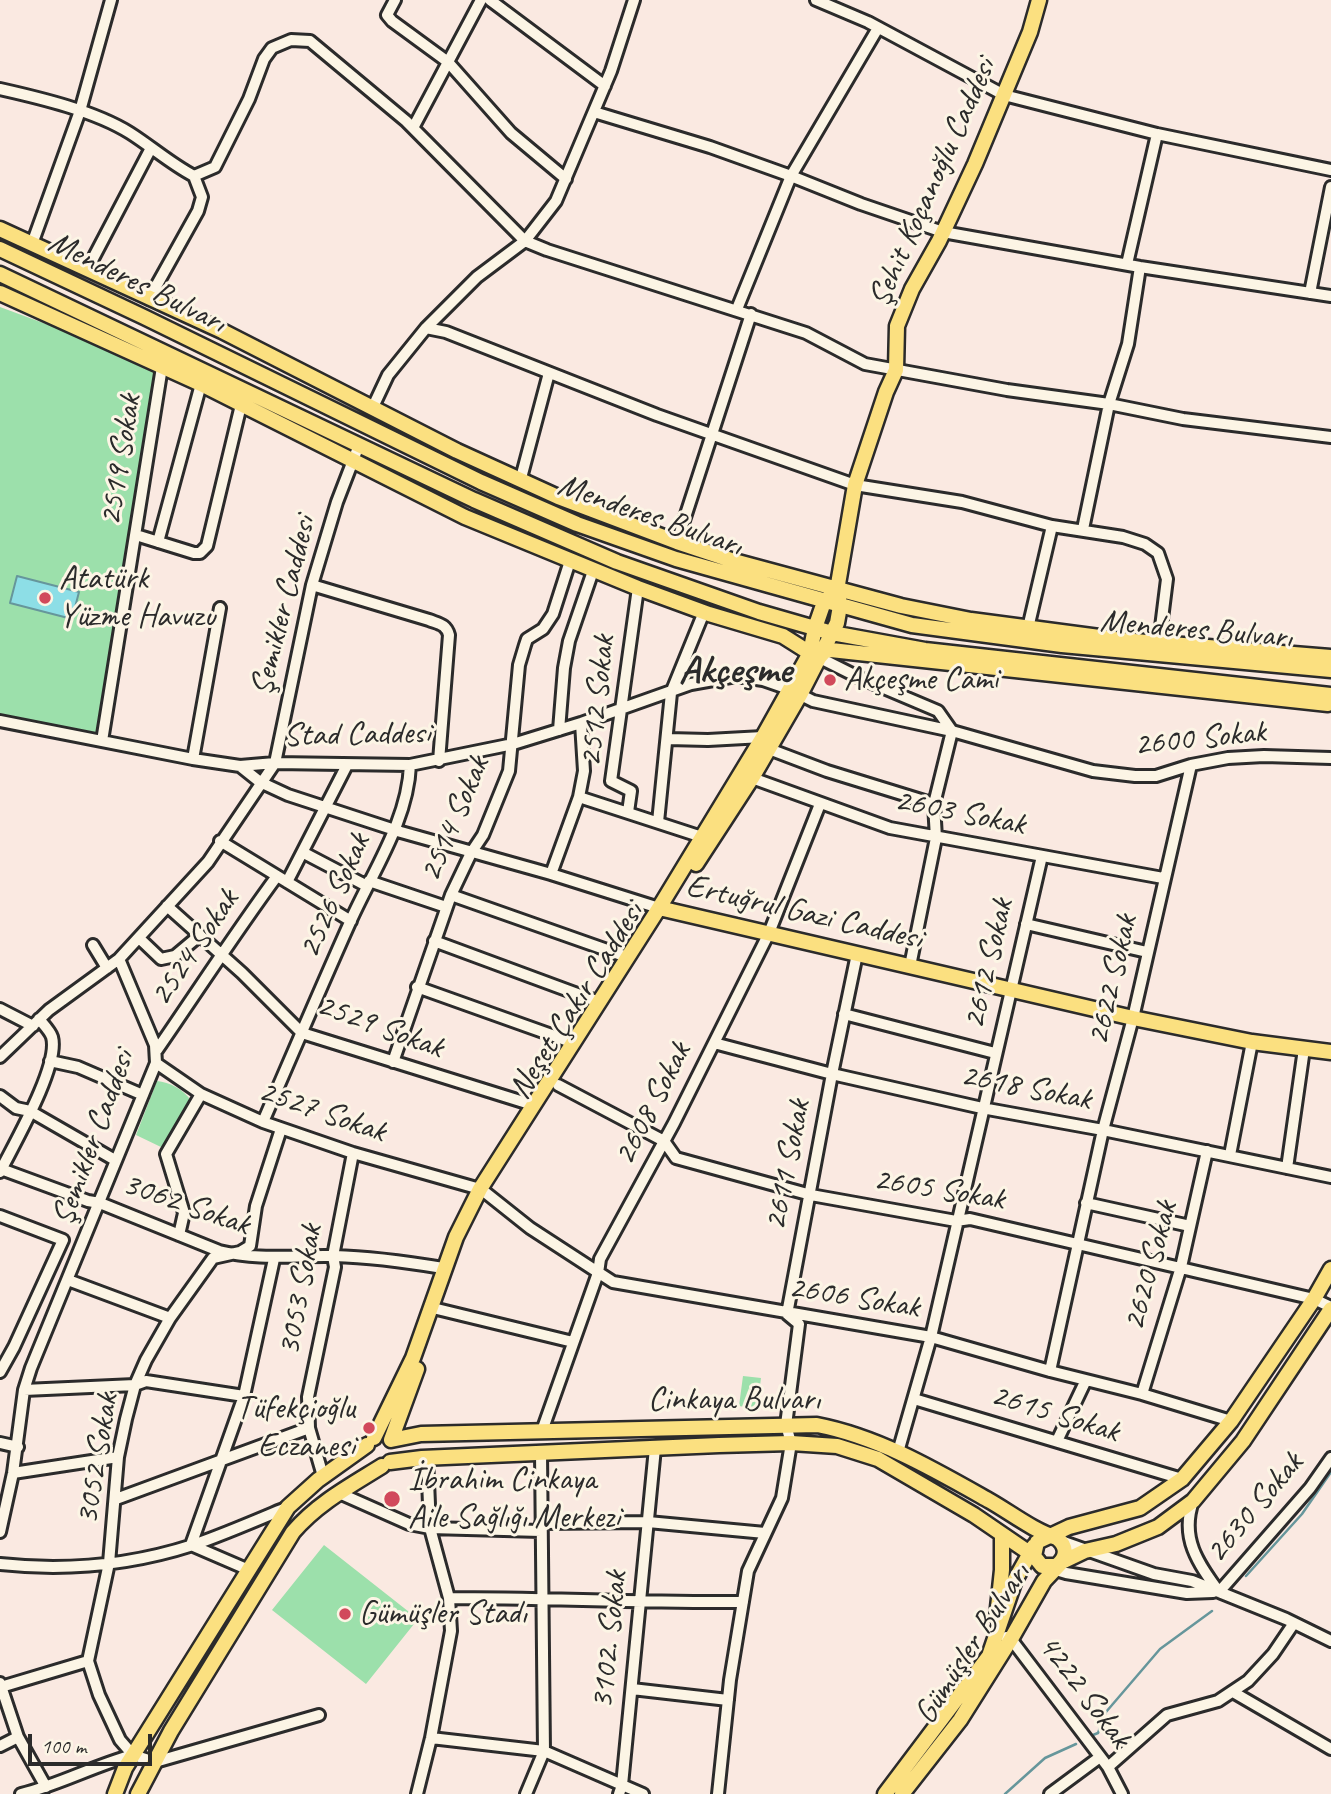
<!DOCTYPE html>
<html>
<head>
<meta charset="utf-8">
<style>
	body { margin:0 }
	#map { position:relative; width:1331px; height:1794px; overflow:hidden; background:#fae9e1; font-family:Caveat,sans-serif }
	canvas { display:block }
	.scale { position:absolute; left:28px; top:1734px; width:124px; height:32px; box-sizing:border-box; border:4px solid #2b2b2b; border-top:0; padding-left:9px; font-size:21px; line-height:24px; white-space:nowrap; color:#2b2b2b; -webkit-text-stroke:5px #fcf5e5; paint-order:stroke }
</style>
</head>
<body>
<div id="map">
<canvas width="1331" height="1794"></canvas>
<div class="scale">100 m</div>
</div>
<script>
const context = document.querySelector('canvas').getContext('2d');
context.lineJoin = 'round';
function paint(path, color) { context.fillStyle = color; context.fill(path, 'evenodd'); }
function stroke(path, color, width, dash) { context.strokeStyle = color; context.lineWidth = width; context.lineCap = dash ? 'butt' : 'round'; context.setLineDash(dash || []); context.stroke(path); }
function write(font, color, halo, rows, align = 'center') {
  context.font = font + ' Caveat,sans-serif'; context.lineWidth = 6; context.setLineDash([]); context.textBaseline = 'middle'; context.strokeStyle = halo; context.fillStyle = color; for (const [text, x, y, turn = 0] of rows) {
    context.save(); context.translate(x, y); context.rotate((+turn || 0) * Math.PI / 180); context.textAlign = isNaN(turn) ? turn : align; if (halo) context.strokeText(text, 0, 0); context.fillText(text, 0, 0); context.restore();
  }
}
paint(new Path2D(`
	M 0,307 L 162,367 L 102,741 L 0,718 Z
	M 157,1081 C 169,1082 185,1090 191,1101 L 163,1148 L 136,1135 Z
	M 743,1376 L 761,1378 L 757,1409 L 739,1406 Z
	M 324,1545 L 418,1619 L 366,1684 L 272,1610 Z`), '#9ce0ab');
const water = new Path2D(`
	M 17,576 L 79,592 L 72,619 L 10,603 Z`);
paint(water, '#8ddee6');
stroke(water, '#66969b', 2);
stroke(new Path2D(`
	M 1246,1576 L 1302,1514 L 1331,1472
	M 1093,1735 L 1098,1733 L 1106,1712 L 1160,1649 L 1212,1611
	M 1005,1794 L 1045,1758 L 1076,1744`), '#66969b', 2.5);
const minor = new Path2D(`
	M 395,0 L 387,15 L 392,21 L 448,62 L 511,133 L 566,179
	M 490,0 L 605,86
	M 816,0 L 868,22 L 1004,95 L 1157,134 L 1331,170
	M 0,89 C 40,98 95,111 130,133 C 152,147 171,164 194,176 L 215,167 L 249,99 L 264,59 L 272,48 L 291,40 L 310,41 L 406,121 L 525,241 L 547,250 L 806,333 L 865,364 L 1007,390 L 1109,404 L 1183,419 L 1331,437
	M 594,112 L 710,147 L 791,176 L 861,204 L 943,232 L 1140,267 L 1331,296
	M 413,128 L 481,0
	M 32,244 L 80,111 L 111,0
	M 1127,264 L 1157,134
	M 87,270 L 151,148
	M 1310,293 L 1331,187
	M 149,299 L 198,211 L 202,197 L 194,176
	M 737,309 L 791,176 L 878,28
	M 426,328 L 446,332 L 657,415 L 855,485 L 962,502 L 1052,526 L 1028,628
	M 372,409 L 388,375 L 426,328 L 477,277 L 525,241 L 556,201 L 611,71 L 634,0
	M 521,478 L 549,373
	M 1052,526 L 1123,537 L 1145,544 L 1158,553 L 1167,579 L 1159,643
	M 1083,529 L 1109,404 L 1128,344 L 1140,267
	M 136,535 L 194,553 L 200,553 L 207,546 L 241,405
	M 158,542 L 201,384
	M 677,542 L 751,314
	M 312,585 L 429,620 C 439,624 446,624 449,635 L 439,761
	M 812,654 L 860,678 L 938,711 L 952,731 L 1093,771 L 1135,776 L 1156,776 L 1191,765 L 1228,758 L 1264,756 L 1331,758
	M 0,721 L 193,759 L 240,766 L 275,763 L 410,765 L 513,744 L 581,723 L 691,684 L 736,676 L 763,680 L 789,689 L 813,701 L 952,731 L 934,804 L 936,838 L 910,966
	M 559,730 L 564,668 L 569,641 L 593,571
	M 668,739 L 708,740 L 763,737
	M 102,741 L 162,367 L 165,361
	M 769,749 L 827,771 L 934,804
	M 193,759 L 220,608
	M 240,766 L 260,782 L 288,795 L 401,832 L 551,874 L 659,908
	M 752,778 L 890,828 L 1163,878
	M 579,797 L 702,837
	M 628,812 L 631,791 L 611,781 L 638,588
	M 658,822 L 671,693 L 704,612
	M 220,841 L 351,921
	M 304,853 L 367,886
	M 551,874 L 579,797 L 584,771 L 581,723
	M 369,881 L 446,907
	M 287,882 L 347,765
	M 451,895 L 627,957
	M 167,906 L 242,973 L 302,1033 L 533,1105
	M 1026,924 L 1147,952
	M 139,938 L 161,959 L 175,956 L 200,935
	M 434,941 L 599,1002
	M 93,945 L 107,968
	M 417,987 L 574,1043
	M 0,1009 L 33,1026
	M 844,1014 L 995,1053
	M 714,1043 L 832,1074 L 982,1108 L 1103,1130 L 1331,1177
	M 157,1050 C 197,992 235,933 277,876
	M 0,1057 L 49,1010 L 119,959
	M 50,1061 L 78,1067 L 143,1095
	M 393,1062 L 451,895 L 471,853 L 483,835 L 509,771 L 519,665 L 525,645 L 527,639 L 543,629 L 553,614 L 570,561
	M 156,1063 L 201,1094 L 263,1122 L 353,1153 L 480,1189
	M 558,1085 L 664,1141 L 676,1158 L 811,1195 L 956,1221 L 970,1219 L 1314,1299 L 1331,1307
	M 0,1096 L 16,1108 L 30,1111 L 115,1160
	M 263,1122 C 292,1055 321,987 351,920 C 373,871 408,820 410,765
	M 1230,1155 L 1252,1042
	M 1287,1168 L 1304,1049
	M 1,1169 L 88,1201 L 100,1203 L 219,1251 C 262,1261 292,1255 334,1256 C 371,1257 407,1262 443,1268
	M 0,1172 C 14,1144 60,1065 52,1037 C 50,1031 43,1024 39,1019
	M 486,1193 L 530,1228 L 613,1282 L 931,1337 L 1050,1371 L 1142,1394 L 1231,1421
	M 1086,1203 L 1190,1226
	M 0,1216 L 63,1240 L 14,1347 L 0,1372
	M 179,1235 L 184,1213 L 166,1154 L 201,1094
	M 68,1280 L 170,1318
	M 437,1309 L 573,1342
	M 1050,1371 L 1103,1130 L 1133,1018 L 1191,765
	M 24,1390 L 135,1385 L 146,1381 L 244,1396
	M 1142,1394 L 1181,1267 L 1207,1151
	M 914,1399 L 1182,1479
	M 542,1431 L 598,1273 L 600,1259 L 674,1123 L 769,933 L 820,804
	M 1057,1441 L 1086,1380
	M 0,1443 L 18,1447
	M 898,1452 L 931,1337 L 1042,856
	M 13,1473 L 118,1457
	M 323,1476 L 309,1428 L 308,1397 L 335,1267 L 333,1256 L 353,1153
	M 339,1493 L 409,1524 L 430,1528 L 541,1531
	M 116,1499 L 309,1428
	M 1193,1501 C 1180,1538 1198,1563 1219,1592
	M 541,1523 L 648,1522 L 765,1533
	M 0,1532 L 13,1473 L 24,1390 L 31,1368 L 156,1063 L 155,1045 L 119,959 L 208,862 L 275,763 L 312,585 L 337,502 L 359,445
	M 1061,1541 L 1154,1574 L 1192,1581 L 1286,1619 L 1331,1641
	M 191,1545 L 244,1396 L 274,1259
	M 191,1545 L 249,1570
	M 0,1564 C 64,1571 131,1565 193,1545 C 225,1534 257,1520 288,1507
	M 1049,1568 L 1066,1573 L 1187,1593 L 1213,1592
	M 1219,1592 L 1310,1488 L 1331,1458
	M 449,1598 C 547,1598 645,1603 743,1602
	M 1006,1637 L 1011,1639 L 1108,1767 L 1122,1794
	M 0,1683 L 18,1737 L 46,1787
	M 1,1687 L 88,1661
	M 632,1689 L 728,1700
	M 1233,1692 L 1331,1749
	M 431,1738 L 544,1751 L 643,1794
	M 0,1746 L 18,1737
	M 133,1755 L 120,1740 L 99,1695 L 88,1661 L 109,1563 L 118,1457 L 126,1419 L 135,1385 L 146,1360 L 170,1318 L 213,1258 L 240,1252 L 250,1246 L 256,1206 L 281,1129
	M 133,1755 L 155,1762 L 319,1715
	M 1108,1767 L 1167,1715 L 1218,1701 L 1248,1681 L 1273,1654 L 1294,1623
	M 21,1794 C 59,1785 95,1765 133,1755
	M 417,1794 L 431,1738 L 451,1631 L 449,1598 L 430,1528 L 427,1457
	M 526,1794 L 544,1751 L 541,1453
	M 619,1794 L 622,1785 L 655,1448
	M 718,1794 L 730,1680 L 748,1571 L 782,1498 L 791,1443 L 786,1425 L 799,1324 L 787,1314 L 832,1074 L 857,954
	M 1050,1794 L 1100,1757`);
const major = new Path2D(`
	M 0,229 L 222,331 L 457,451 L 558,497 L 677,542 L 734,561 L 901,606 L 971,620 L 1122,640 L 1331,657
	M 0,249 L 144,317 L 481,482 L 577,524 L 676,559 L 912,625 L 1062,645 L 1331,670
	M 0,274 L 474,500 L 617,562 L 759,612 L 832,633 L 925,650 L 1331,695
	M 0,293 L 201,384 L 465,517 L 638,588 L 709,614 L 783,636 L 810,653
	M 819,658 L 825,651 L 831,650 L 1328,704
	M 696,864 L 752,778 L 800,695 L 837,623 L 840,606 L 839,598
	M 659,908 L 1133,1018 L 1252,1042 L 1331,1052
	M 374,1438 L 413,1358 L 456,1237 L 480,1189 L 659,908 L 763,737 L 810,653 L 815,628 L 824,602 L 837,590 L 855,485 L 886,392 L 896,370 L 897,326 L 912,289 L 939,241 L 975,164 L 1030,32 L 1039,0
	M 391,1440 L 417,1369
	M 390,1462 L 422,1458 L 719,1445 L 791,1443 L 837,1446 L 878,1459 L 974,1515 L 1034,1556 L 1042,1566 L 1056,1566 C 1067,1558 1068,1547 1057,1538 C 1034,1531 1011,1513 990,1501 C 935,1470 879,1437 817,1425 L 421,1434 L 391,1440
	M 1034,1556 L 1037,1542 L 1069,1527 L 1140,1508 L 1182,1479 L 1231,1421 L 1314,1299 L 1331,1269
	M 997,1617 L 1002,1570 L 1002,1535
	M 115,1794 L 125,1768 L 288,1507 L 318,1480 L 367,1445
	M 138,1794 L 171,1731 L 293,1532 C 318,1503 350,1486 382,1466
	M 885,1794 L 989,1656 L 1015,1580 L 1034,1546
	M 902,1794 L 960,1720 L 1011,1639 L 1044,1581 L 1062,1562 L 1085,1551 L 1116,1544 L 1158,1527 L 1193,1501 L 1243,1441 L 1331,1309`);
stroke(minor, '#2b2b2b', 16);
stroke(major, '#2b2b2b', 19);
stroke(minor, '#fcf5e5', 10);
stroke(major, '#fbe080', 14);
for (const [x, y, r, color] of [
	[45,598,7,"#d1495b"],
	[830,680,7,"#d1495b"],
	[369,1428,7,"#d1495b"],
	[392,1499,9,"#d1495b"],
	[345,1614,7,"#d1495b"]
]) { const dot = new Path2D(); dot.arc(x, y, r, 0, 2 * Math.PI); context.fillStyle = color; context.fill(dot); stroke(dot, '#fcf5e5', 2.5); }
write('33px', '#2b2b2b', '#fcf5e5', [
	["Şehit Koçanoğlu Caddesi",933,183,-66],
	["Menderes Bulvarı",137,283,26],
	["2519 Sokak",121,460,-81],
	["Menderes Bulvarı",650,516,19],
	["Şemikler Caddesi",284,606,-76],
	["Menderes Bulvarı",1196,630,5],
	["2512 Sokak",598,701,-84],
	["Stad Caddesi",357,735,-1],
	["2600 Sokak",1200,739,-6],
	["2603 Sokak",960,813,11],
	["2514 Sokak",455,819,-67],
	["2526 Sokak",335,896,-66],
	["Ertuğrul Gazi Caddesi",804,913,13],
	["2524 Sokak",195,948,-56],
	["2612 Sokak",989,964,-77],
	["2622 Sokak",1113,980,-77],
	["Neşet Çakır Caddesi",577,1001,-58],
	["2529 Sokak",380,1027,20],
	["2618 Sokak",1026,1088,11],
	["2608 Sokak",653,1104,-63],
	["2527 Sokak",322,1112,19],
	["Şemikler Caddesi",94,1138,-70],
	["2611 Sokak",788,1165,-79],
	["2605 Sokak",939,1190,9],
	["3062 Sokak",186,1205,19],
	["2620 Sokak",1151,1266,-75],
	["3053 Sokak",301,1290,-80],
	["2606 Sokak",854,1298,9],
	["Cinkaya Bulvarı",734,1400],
	["2615 Sokak",1055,1414,17],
	["3052 Sokak",98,1459,-81],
	["2630 Sokak",1255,1508,-50],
	["3102. Sokak",610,1640,-84],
	["Gümüşler Bulvarı",973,1644,-57],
	["4222 Sokak",1084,1692,53]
]);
write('33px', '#2b2b2b', '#fcf5e5', [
	["Atatürk",59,579],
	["Yüzme Havuzu",59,617],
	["Akçeşme Cami",844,680],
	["Tüfekçioğlu",355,1409,"right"],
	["Eczanesi",355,1447,"right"],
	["İbrahim Cinkaya",408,1480],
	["Aile Sağlığı Merkezi",408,1518],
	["Gümüşler Stadı",359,1614]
], 'left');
write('bold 40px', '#2b2b2b', '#fcf5e5', [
	["Akçeşme",735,672]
]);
</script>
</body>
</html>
